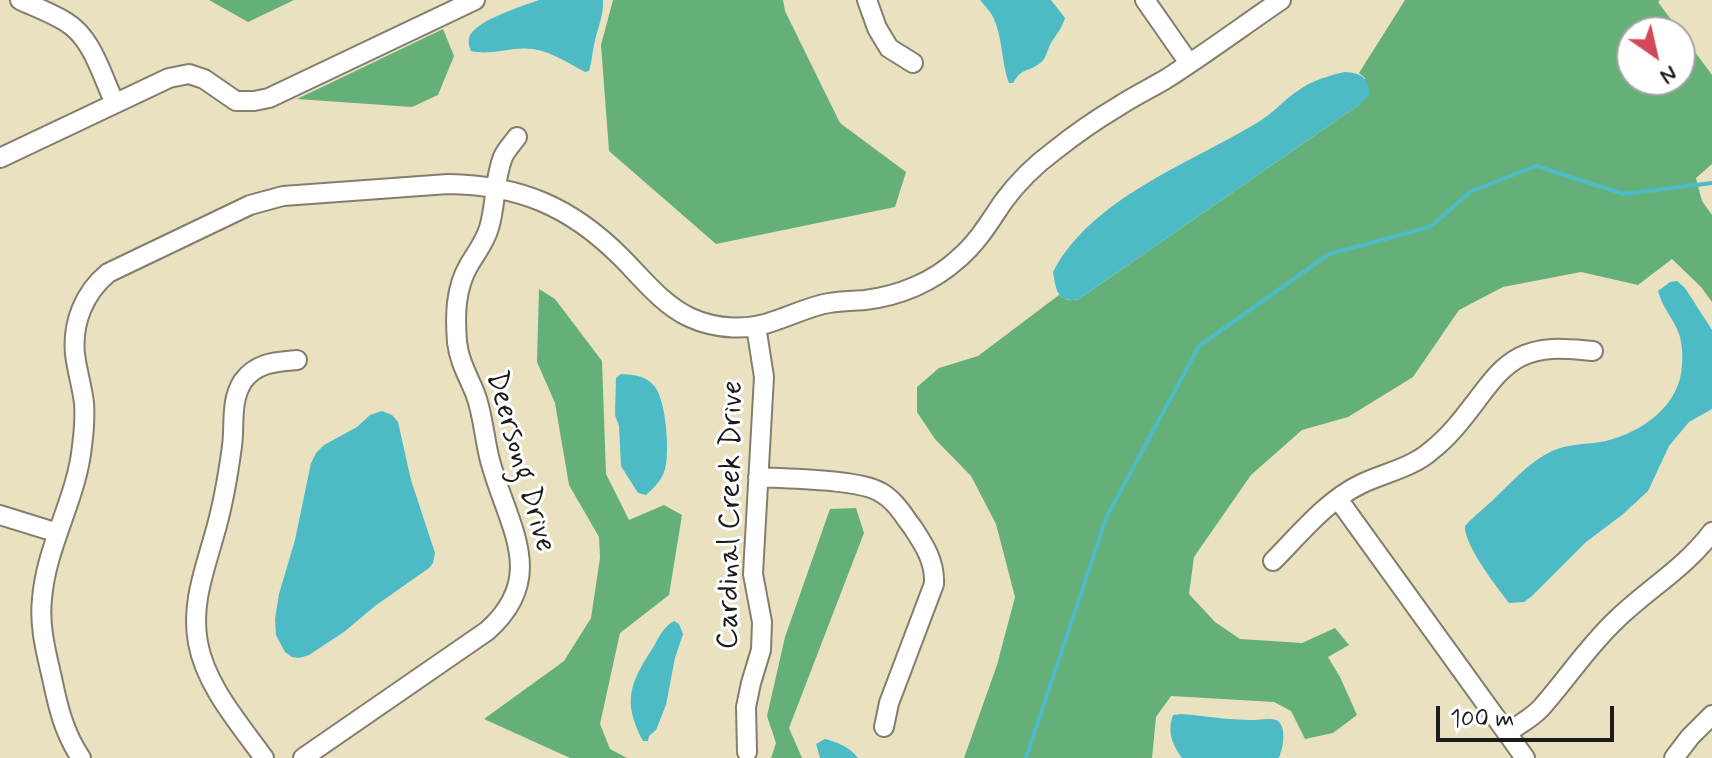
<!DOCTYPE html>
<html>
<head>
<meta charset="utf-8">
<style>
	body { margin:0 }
	#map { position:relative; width:1712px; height:758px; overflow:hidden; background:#eae1c0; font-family:Mynerve,sans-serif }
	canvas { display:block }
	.north { position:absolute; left:1616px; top:16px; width:80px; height:80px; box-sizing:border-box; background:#fff; border:2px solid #a4a4a4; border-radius:50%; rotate:146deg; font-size:22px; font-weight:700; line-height:32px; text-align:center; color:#1c1c1c }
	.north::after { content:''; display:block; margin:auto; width:28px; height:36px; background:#d1495b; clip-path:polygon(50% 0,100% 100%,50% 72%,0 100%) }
	.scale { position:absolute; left:1436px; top:706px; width:178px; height:36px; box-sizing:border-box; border:4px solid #1c1c1c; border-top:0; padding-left:10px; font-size:24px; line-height:28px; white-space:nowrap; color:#1c1c1c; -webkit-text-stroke:6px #fff; paint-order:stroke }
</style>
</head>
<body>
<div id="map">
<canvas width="1712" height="758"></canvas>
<div class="north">N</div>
<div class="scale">100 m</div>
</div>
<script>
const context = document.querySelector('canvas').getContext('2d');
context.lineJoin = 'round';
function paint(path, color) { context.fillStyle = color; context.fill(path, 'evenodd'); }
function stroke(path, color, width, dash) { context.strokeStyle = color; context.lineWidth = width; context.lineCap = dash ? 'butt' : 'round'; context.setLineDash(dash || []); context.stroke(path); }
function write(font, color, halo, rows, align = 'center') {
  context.font = font + ' Mynerve,sans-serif'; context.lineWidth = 6; context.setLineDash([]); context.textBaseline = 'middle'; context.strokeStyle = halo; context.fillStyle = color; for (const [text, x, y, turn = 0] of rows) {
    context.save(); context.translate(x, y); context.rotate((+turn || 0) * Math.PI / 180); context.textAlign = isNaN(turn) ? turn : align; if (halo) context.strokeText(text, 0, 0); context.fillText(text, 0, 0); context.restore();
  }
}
paint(new Path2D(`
	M 209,0 L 294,0 L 248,22 Z
	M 613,0 L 783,0 L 785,11 L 840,123 L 906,172 L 895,207 L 716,244 L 609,151 L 601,45 Z
	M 1405,0 L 1660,0 L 1658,2 L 1712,75 L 1712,164 L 1696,178 L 1702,201 L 1712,215 L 1712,302 L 1701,287 L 1672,259 L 1638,285 L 1581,272 L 1503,287 L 1459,310 L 1413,377 L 1348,417 L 1302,430 L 1251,475 L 1194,557 L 1189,594 L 1215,622 L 1240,639 L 1302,643 L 1335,628 L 1349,645 L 1328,657 L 1340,677 L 1357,715 L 1333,733 L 1305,739 L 1291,711 L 1274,702 L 1171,696 L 1156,717 L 1152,758 L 964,758 L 997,665 L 1015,597 L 996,524 L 971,476 L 935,439 L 917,412 L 917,387 L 939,368 L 978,356 L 1059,295 C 1066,301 1070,301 1079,299 L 1360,104 L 1365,78 L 1359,73 ZM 1632,32 L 1680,32 L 1680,80 L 1632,80 Z
	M 443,29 L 454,56 L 438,95 L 412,107 L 297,99 Z
	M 539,289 L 555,299 L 602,361 L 606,474 L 629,520 L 664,505 L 682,515 L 669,595 L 620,633 L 600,724 L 610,749 L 627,758 L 570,758 L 484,719 L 564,661 L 591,618 L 600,558 L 599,537 L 569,485 L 555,403 L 537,362 Z
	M 856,508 L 864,533 L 789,728 L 802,758 L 771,758 L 776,743 L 767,716 L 785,637 L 830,509 Z`), '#65b079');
paint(new Path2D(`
	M 539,0 L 603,0 C 604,16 597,29 594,45 C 592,54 592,62 589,71 L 585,72 C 568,63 552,52 533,49 C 512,46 492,56 471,51 C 469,46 468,42 469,38 C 473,21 523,6 539,0 Z
	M 980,0 L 1051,0 L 1065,18 C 1061,31 1054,36 1049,47 C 1046,54 1046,59 1039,64 C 1026,73 1023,67 1013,83 L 1009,83 C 1001,62 1003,36 992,15 C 989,10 984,5 980,0 Z
	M 1345,72 C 1361,73 1370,78 1369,95 L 1360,104 L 1079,299 C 1057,304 1056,289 1053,272 C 1092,198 1187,165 1255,124 C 1272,115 1283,100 1299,90 C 1311,81 1330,75 1345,72 Z
	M 1677,281 L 1685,288 L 1712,330 L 1712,409 L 1689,422 L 1669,446 L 1648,491 L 1622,515 L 1586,542 L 1532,596 L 1524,602 L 1509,603 C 1496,586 1464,545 1465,526 C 1474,516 1486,507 1496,497 C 1514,480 1529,462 1552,451 C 1569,443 1587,445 1606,441 C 1642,432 1680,406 1682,365 C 1683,354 1682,339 1677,329 C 1671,316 1662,306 1658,291 L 1670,282 Z
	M 621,374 C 634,375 646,375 655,387 C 666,401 670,452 665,469 C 662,480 654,488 646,495 L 638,493 L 621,466 L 619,426 L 615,415 L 616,378 Z
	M 382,411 L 392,415 L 398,422 L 411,480 L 435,553 L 433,563 L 429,568 L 375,606 L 344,632 L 309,655 L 299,658 L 292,657 L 285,652 L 276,635 L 275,619 L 279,594 L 295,540 L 311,463 L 316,453 L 324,445 L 357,427 L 370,415 Z
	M 674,621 L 679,624 L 683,634 L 675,658 L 666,705 L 656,730 L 649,736 L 648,741 L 643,741 C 621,700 631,682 654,646 C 659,637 664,626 674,621 Z
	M 1181,714 C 1205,716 1229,720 1252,720 C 1259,720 1272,717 1278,721 C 1287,729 1283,748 1279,758 L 1182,758 C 1172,744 1167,732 1173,715 Z
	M 825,739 C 837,742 850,747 858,758 L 820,758 L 816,744 Z`), '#4dbbc5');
stroke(new Path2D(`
	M 1026,758 L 1107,516 L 1199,346 L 1329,254 L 1430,227 L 1470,192 L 1536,166 L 1624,194 L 1712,183`), '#4dbbc5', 4);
const minor = new Path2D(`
	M 20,0 C 35,7 52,13 66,22 C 93,38 102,77 115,103
	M 867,0 L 877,28 L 889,48 L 913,63
	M 1145,0 L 1189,63
	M 0,158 L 169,78 L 189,74 L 204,79 L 236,101 L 254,101 L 269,98 L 475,0
	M 758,477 C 787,479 858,479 880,492 C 895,500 903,515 913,528 C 925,546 935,562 934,584 L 889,703 L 884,727
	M 1338,499 L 1525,758
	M 0,515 L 58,533
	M 1273,561 C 1300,534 1326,501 1361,484 C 1384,473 1412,468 1432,450 C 1450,436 1464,417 1477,400 C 1490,383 1501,367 1520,357 C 1544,345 1568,349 1593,351
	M 1507,733 C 1518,725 1532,718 1541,708 C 1567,679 1588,646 1617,619 C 1648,589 1685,568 1712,532
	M 747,752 L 746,707 L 751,683 L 761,650 L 762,622 L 753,574 L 764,377 L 756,326
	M 81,758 C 64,733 58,707 52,678 C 46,652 39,626 42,599 C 46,546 77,498 82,446 C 84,431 85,417 84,403 C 82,386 77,371 75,354 C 72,323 84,293 108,273 L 250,205 L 283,196 L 448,184 C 519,185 570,206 621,257 C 642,278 662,304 689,317 C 717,330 749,331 777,320 C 795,314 811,306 829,303 C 841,301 853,301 865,300 C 899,296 933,282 958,259 C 977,243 989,223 1003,202 C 1017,183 1035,165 1054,151 C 1074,135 1097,119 1119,106 C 1134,96 1151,88 1166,79 C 1205,54 1243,26 1281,0
	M 264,758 C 239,723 206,686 198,643 C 191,605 204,572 214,536 C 223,506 228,476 232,446 C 235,424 230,401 243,381 C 257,362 276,362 297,360
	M 303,758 L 487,631 C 548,577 509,528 491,464 C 484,441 484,416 475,393 C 468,376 459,361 457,342 C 455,316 455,289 469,265 C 476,253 485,242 489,228 C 496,205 494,179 503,157 C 506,150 513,143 517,137
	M 1674,758 L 1690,737 L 1712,715`);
stroke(minor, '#837e6e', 22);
stroke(minor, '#fff', 18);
write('30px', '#1c1c1c', '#fff', [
	["Deersong Drive",519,462,74],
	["Cardinal Creek Drive",732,515,-89]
]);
</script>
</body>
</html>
